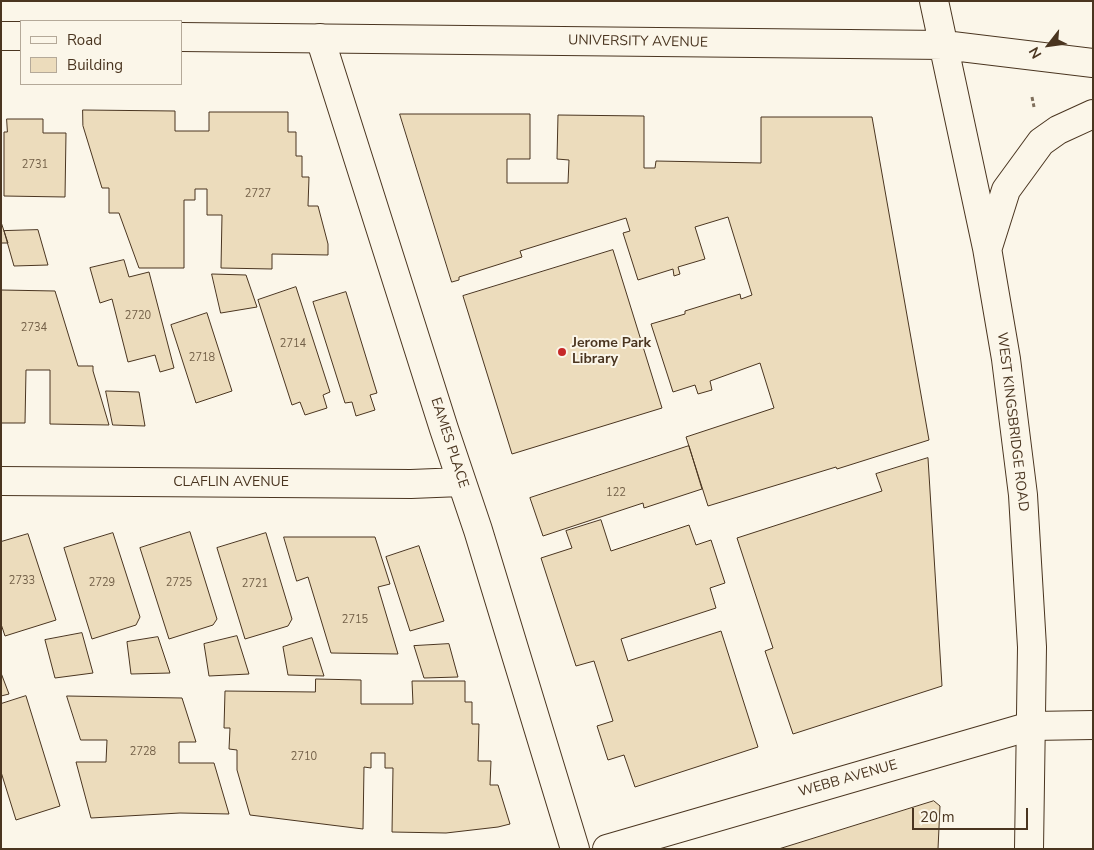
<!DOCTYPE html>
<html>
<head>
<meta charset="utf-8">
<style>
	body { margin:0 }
	#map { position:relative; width:1094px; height:850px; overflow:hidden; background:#fbf6e9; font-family:"Nunito Sans",sans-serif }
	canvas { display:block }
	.frame { position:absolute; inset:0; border:2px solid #4a3520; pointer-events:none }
	.legend { position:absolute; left:20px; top:20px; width:162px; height:65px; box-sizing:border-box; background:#fbf6e9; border:1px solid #b4a999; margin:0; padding:6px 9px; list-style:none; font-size:15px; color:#4a3520 }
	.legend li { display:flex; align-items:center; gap:10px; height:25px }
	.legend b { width:25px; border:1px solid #b4a999 }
	.north { position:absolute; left:1024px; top:20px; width:50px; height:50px; -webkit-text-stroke:4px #fbf6e9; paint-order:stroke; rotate:240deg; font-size:14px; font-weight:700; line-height:20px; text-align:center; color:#4a3520 }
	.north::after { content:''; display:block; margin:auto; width:18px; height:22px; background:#4a3520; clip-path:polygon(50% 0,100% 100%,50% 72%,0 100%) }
	.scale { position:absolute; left:912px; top:808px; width:116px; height:22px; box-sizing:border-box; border:2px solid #4a3520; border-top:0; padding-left:6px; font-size:15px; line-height:18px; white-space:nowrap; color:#4a3520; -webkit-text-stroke:4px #fbf6e9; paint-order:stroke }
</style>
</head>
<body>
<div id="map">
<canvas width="1094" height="850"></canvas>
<div class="frame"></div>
<ul class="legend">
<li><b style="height:6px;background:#fbf6e9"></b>Road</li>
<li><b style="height:14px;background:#ecdcbc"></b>Building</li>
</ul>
<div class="north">N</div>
<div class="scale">20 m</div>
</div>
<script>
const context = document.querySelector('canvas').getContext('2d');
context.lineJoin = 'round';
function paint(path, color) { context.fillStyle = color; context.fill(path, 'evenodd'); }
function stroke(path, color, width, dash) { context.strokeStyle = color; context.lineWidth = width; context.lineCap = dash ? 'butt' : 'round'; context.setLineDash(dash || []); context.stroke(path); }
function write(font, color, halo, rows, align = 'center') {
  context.font = font + ' "Nunito Sans",sans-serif'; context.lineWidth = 4; context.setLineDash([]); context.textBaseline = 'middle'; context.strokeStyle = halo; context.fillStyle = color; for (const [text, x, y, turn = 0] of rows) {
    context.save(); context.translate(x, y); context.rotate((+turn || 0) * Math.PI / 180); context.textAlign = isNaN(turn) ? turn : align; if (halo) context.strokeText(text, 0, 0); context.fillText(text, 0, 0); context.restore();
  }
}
const building = new Path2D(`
	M 83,110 L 175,111 L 175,131 L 209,131 L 209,112 L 288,112 L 288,132 L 296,132 L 296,156 L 302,156 L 302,177 L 309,177 L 308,206 L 318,206 L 328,244 L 328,255 L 272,254 L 272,269 L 221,268 L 222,215 L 207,215 L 207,189 L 195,189 L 195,200 L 184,200 L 184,268 L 139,268 L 119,213 L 109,213 L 109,188 L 102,188 L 83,126 Z
	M 400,114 L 530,114 L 530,159 L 507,159 L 507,183 L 568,183 L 569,160 L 557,159 L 558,115 L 644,116 L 644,168 L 655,168 L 656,161 L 761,163 L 761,117 L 872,117 L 929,440 L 837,469 L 836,467 L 708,506 L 686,437 L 774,408 L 760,363 L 710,381 L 712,390 L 698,394 L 695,385 L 673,392 L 651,324 L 685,314 L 685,311 L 740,294 L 741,299 L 752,295 L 728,217 L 695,227 L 705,259 L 678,267 L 680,274 L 674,276 L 673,269 L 638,280 L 623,233 L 630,231 L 626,218 L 520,251 L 522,257 L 459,277 L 459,280 L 452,282 Z
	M 7,119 L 43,119 L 43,133 L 66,133 L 65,197 L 4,196 L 4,132 L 7,132 Z
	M 1,222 L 8,243 L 1,243 Z
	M 38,230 L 48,265 L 14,266 L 4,231 Z
	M 613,250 L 662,408 L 512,454 L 463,296 Z
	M 124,260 L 129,277 L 149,272 L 174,368 L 160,372 L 155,355 L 128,362 L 112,299 L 100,303 L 90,268 Z
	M 212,274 L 246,275 L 257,307 L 221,313 Z
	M 296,287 L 330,392 L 323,395 L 327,408 L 305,415 L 300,402 L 292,405 L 258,300 Z
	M 1,290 L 55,291 L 78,366 L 93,366 L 93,371 L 109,425 L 50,424 L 50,370 L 26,370 L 25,423 L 1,423 Z
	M 346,292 L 377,393 L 370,395 L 375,410 L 356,416 L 352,402 L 345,403 L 313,302 Z
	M 207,313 L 232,391 L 196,403 L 171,325 Z
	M 106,391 L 139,392 L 145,426 L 113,425 Z
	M 689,446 L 702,489 L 644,508 L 643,503 L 543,536 L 530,498 Z
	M 928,458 L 942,686 L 793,734 L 765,651 L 773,648 L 737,538 L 882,491 L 876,474 Z
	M 601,520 L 611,551 L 689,525 L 696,545 L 711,540 L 725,583 L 710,588 L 716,608 L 621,639 L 628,661 L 721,631 L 758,747 L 635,787 L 624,755 L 608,760 L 597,726 L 613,721 L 594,661 L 576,666 L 541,558 L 572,548 L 566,531 Z
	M 190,532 L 217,619 L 213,625 L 169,639 L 140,548 Z
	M 113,533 L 140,617 L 136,625 L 92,639 L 64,548 Z
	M 266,533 L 292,619 L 288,626 L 245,639 L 217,548 Z
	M 28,534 L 56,620 L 5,636 L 1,624 L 1,542 Z
	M 284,537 L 375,537 L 390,584 L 378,587 L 398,654 L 331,653 L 308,577 L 297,581 Z
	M 419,546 L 444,621 L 410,631 L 386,557 Z
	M 82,633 L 93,673 L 55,678 L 45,640 Z
	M 237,636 L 249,674 L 209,676 L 204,644 Z
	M 158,637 L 170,673 L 131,674 L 127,642 Z
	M 312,638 L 324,676 L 288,675 L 283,647 Z
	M 449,644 L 458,677 L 424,678 L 414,646 Z
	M 1,673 L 9,694 L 1,696 Z
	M 316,679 L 361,680 L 361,704 L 413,704 L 412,681 L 465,681 L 465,702 L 472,702 L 472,724 L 479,724 L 478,761 L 491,761 L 490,785 L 498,785 L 510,824 L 498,827 L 446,833 L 392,832 L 393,768 L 385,768 L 385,753 L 371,753 L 371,768 L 364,767 L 363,829 L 250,815 L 237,770 L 237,750 L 229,749 L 230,728 L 224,728 L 225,691 L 315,692 Z
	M 26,696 L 60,806 L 16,820 L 1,772 L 1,704 Z
	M 67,696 L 182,698 L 196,742 L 179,742 L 179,763 L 214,763 L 229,814 L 180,813 L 91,818 L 76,762 L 106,762 L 107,740 L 81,740 Z
	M 934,801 L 940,806 L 938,849 L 779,849 Z`);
paint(building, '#ecdcbc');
stroke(building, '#4a3520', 1);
const street = new Path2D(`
	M 320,38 L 444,429 L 478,530 L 575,849
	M 1,481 L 411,484 L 461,482
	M 607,849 L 1031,726 L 1093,725`);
const secondary = new Path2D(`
	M 934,1 L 987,248 L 1006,359 L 1023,495 L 1032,647 L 1029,849
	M 1,36 L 21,36
	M 181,37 L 944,45 L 1093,63
	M 988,247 L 1006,190 L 1041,142 L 1058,130 L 1093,114`);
stroke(street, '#4a3520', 30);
stroke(secondary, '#4a3520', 30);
stroke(new Path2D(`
	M 1032,97 L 1034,107`), '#7f6f5c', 3, [4, 2.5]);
stroke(street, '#fbf6e9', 28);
stroke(secondary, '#fbf6e9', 28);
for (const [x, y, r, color] of [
	[562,352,5,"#c62828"]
]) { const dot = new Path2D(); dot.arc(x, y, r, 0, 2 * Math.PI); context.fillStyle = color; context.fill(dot); stroke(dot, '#fbf6e9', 2); }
write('11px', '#725f47', null, [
	["2731",35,165],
	["2727",258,194],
	["2720",138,316],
	["2734",34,328],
	["2714",293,344],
	["2718",202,358],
	["122",616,493],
	["2733",22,581],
	["2729",102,583],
	["2725",179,583],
	["2721",255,584],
	["2715",355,620],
	["2728",143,752],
	["2710",304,757]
]);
write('14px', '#4a3520', '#fbf6e9', [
	["UNIVERSITY AVENUE",638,42,1],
	["WEST KINGSBRIDGE ROAD",1012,422,83],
	["EAMES PLACE",449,443,72],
	["CLAFLIN AVENUE",231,483],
	["WEBB AVENUE",848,779,-16]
]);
write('bold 14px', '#4a3520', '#fbf6e9', [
	["Jerome Park",572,344],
	["Library",572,360]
], 'left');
</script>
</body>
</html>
